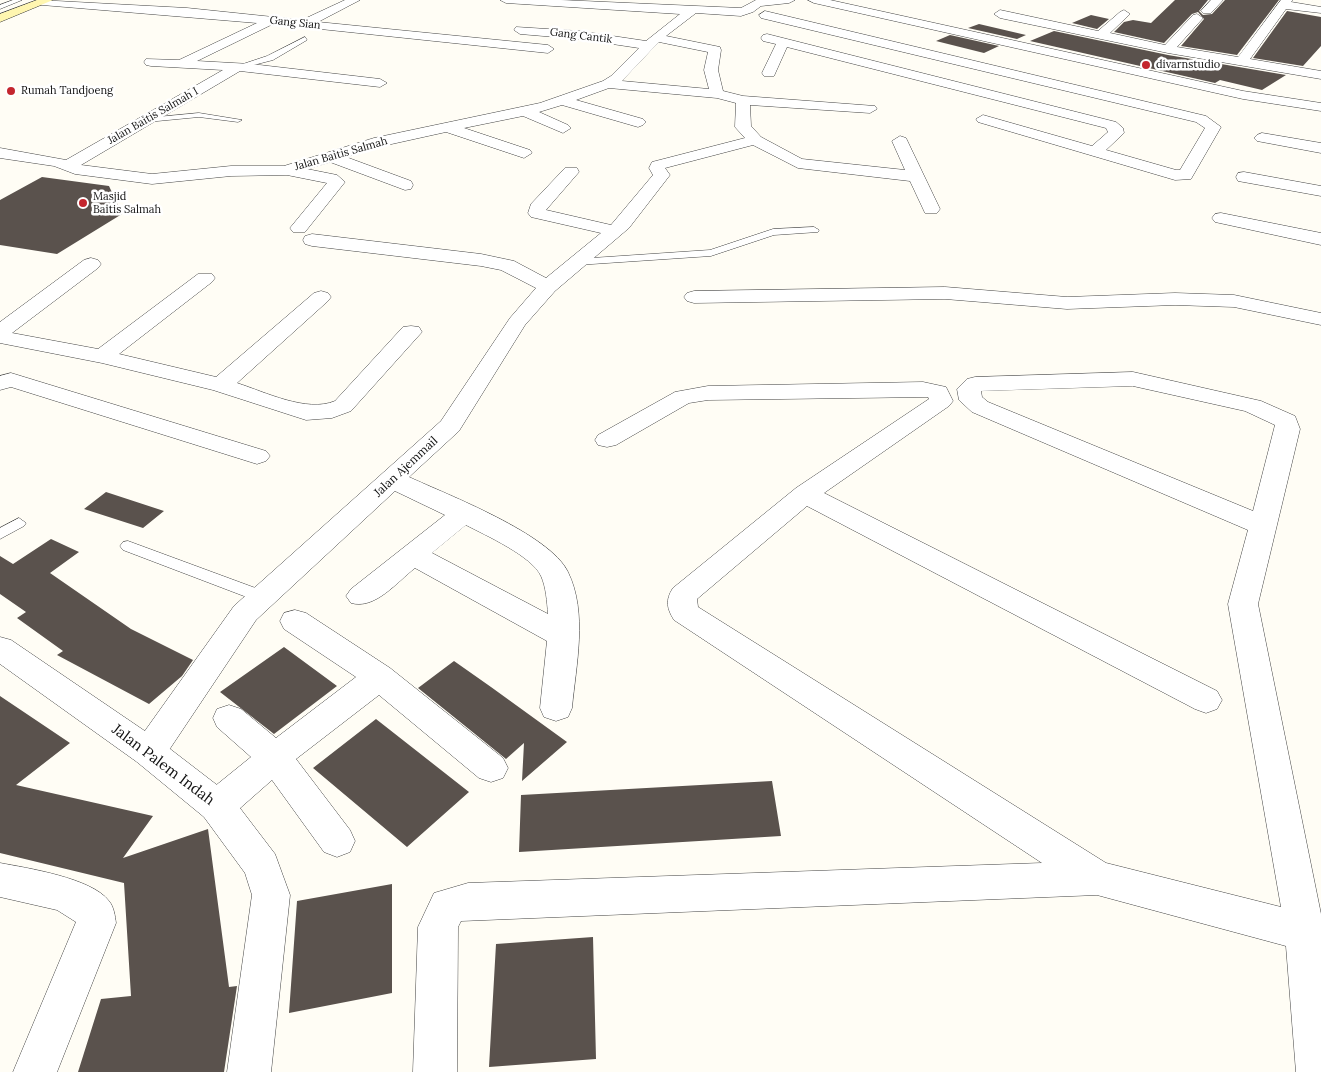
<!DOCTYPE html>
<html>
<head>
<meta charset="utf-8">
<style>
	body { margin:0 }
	canvas { display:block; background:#fffdf5 }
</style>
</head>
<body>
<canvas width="1321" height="1072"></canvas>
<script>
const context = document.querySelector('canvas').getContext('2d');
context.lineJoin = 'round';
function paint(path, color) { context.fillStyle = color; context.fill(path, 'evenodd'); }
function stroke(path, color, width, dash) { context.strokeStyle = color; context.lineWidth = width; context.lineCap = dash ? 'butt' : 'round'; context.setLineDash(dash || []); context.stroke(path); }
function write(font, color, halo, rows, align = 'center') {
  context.font = font + ' Lora,serif'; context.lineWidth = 5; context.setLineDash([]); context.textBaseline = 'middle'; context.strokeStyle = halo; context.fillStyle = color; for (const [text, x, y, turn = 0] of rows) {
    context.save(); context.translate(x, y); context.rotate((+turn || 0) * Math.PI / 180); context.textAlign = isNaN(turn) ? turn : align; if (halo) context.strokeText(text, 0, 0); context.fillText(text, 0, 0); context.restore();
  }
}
paint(new Path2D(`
	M 1175,0 L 1208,0 L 1199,11 L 1203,15 L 1212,14 L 1225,0 L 1279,0 L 1237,55 L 1181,46 L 1204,19 L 1198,12 L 1192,14 L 1164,43 L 1114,32 L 1124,22 L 1133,20 L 1151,23 Z
	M 1287,11 L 1321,17 L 1321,46 L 1303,66 L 1253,58 Z
	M 1091,15 L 1109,19 L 1097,29 L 1072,23 Z
	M 979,24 L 1026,35 L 1017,39 L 968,28 Z
	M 1054,31 L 1168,55 L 1286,75 L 1262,90 L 1220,80 L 1215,83 L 1030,41 Z
	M 950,35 L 999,46 L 984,53 L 936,41 Z
	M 42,177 L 109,186 L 122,214 L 57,254 L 0,245 L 0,200 Z
	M 106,492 L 164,511 L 143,528 L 84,509 Z
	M 51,539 L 79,552 L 50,573 L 131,629 L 193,660 L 182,676 L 149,704 L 57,655 L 63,651 L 17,618 L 26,612 L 0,594 L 0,556 L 13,564 Z
	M 284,647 L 337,686 L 274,734 L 220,692 Z
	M 454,661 L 491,687 L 567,742 L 522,781 L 524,743 L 506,759 L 418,688 Z
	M 0,696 L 70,743 L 16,785 L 153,816 L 123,858 L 208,829 L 229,987 L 237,986 L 224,1072 L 78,1072 L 101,999 L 131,996 L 124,883 L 0,853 Z
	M 376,719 L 469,792 L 407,847 L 313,768 Z
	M 772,781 L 781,836 L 519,852 L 521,795 Z
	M 392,884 L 392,993 L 289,1013 L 297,901 Z
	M 593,937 L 596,1059 L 489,1067 L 496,944 Z`), '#5a524d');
const service = new Path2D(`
	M 13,0 L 22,0 L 0,9 L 0,5 Z
	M 305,37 L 307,40 L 273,60 L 238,69 L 234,67 L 267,56 Z
	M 199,113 L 242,120 L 238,122 L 199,117 L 147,122 L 143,120 L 147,118 Z
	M 814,227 L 819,230 L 818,232 L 774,235 L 711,256 L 577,265 L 572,262 L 577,259 L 710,250 L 773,229 Z
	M 19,518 L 26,523 L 24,526 L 0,539 L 0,528 Z
	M 128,541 L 269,593 L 271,597 L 269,601 L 257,601 L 123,550 L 120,546 L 123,542 Z`);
const minor = new Path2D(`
	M 38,0 L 187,8 L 302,20 L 345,0 L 360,0 L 318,22 L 548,45 L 554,49 L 548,53 L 273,24 L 197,61 L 251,64 L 380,79 L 387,83 L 380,87 L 240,71 L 81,165 L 152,174 L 231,166 L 284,166 L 374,138 L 540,103 L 603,81 L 611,76 L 639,48 L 579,39 L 520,34 L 514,30 L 516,27 L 579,31 L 646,41 L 680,14 L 506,3 L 500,0 L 561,0 L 741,8 L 756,0 L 795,0 L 789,3 L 761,6 L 753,12 L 741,16 L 696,13 L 666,36 L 720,47 L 721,50 L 718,70 L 723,91 L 743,96 L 875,106 L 877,109 L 870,113 L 750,105 L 751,126 L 761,137 L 802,159 L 905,170 L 892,141 L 900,136 L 906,138 L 940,209 L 937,213 L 925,213 L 910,181 L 798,168 L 753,145 L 665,168 L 670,175 L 629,228 L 555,291 L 525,325 L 459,431 L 409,477 C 448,495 550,534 568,572 C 588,613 576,665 572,708 L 568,717 L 556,721 L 544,717 L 540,708 L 547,641 L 415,568 C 397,582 375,610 351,603 L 346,596 L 351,589 L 445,515 L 395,491 L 256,620 L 161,762 L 149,766 L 137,762 L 132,752 L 137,742 L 234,606 L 441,421 L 510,318 L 536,288 L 501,270 L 481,266 L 312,246 L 305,244 L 303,240 L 305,236 L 312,234 L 481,254 L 514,261 L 546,278 L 601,233 L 531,217 L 528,213 L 531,204 L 565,168 L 577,168 L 579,172 L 546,210 L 611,225 L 653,175 L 649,168 L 652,162 L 745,138 L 735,127 L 736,103 L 717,98 L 609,88 L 576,100 L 643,119 L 646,122 L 643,125 L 638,127 L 562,105 L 539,112 L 568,125 L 571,128 L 563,133 L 523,116 L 464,128 L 530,150 L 532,153 L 524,158 L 446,132 L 378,147 L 346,157 L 411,181 L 413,185 L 411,189 L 405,190 L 330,162 L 307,169 L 337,175 L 345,182 L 305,232 L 293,232 L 290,228 L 327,183 L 287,175 L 231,176 L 152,184 L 75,174 L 54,166 L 0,158 L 0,148 L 66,160 L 223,70 L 151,66 L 146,65 L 144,62 L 146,59 L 179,60 L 257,23 L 42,5 L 38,4 ZM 659,42 L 708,52 L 704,70 L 709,89 L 622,81 ZM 466,525 C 485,535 532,556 541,576 C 546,587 547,602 548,614 L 432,553 Z
	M 808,0 L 830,0 L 1243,91 L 1321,103 L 1321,111 L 1243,99 L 814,3 Z
	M 1211,0 L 1223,0 L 1211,13 L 1203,13 L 1201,11 Z
	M 1281,0 L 1293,0 L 1291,2 L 1321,7 L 1321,13 L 1286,9 L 1250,59 L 1321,71 L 1321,79 L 1168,53 L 1000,18 L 994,14 L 1000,10 L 1098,31 L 1120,12 L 1124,10 L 1130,14 L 1110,33 L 1165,45 L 1193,15 L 1197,14 L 1203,18 L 1177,47 L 1238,57 Z
	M 765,11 L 1206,116 L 1221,127 L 1191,179 L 1175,180 L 978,122 L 976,119 L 983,115 L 1092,146 L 1108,132 L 1106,128 L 787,47 L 774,76 L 764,76 L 762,73 L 776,44 L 763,41 L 761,38 L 763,35 L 767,34 L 1116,122 L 1123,128 L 1124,133 L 1106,150 L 1176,170 L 1180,170 L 1205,128 L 1196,122 L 761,18 L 759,15 Z
	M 1262,133 L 1321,143 L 1321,153 L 1257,141 L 1254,138 L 1257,135 Z
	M 1244,172 L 1321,186 L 1321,196 L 1238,181 L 1236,177 L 1238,173 Z
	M 1221,213 L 1321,233 L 1321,245 L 1215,222 L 1212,218 L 1215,214 Z
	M 91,258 L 98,260 L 101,264 L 98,268 L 12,333 L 98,349 L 198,274 L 212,274 L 215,278 L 212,282 L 119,354 L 216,377 L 314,293 L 321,291 L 328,293 L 331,297 L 328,301 L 237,383 C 265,392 307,413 335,401 L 403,327 L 411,326 L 419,327 L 422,332 L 351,411 L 332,418 L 306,420 L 213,390 L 102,363 L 0,343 L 0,322 L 84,260 Z
	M 945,287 L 1067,297 L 1175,293 L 1234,295 L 1321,313 L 1321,325 L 1234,307 L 1175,305 L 1067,309 L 945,299 L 694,303 L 687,301 L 684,297 L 687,293 L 694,291 Z
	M 1133,372 L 1261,401 L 1295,416 L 1300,429 L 1258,604 L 1321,914 L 1321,1072 L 1296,1072 L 1286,946 L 1097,895 L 461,921 L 458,927 L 457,1072 L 413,1072 L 418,927 L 434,893 L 468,883 L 1042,863 L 674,620 C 667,609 665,600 673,588 L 796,488 L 929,399 L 928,397 L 708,400 L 689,403 L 616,445 L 607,447 L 598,445 L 595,440 L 598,435 L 675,392 L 708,386 L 923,382 L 946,387 L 953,401 L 949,406 L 824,493 L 1217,691 L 1222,700 L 1217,709 L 1206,713 L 1195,709 L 807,506 L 697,599 L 698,607 L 1106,863 L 1281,907 L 1228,604 L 1248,530 L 972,412 L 959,400 L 957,389 L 967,379 L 975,377 ZM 1133,386 L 1245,411 L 1275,425 L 1253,511 L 988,402 L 982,397 L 981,391 Z
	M 11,373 L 266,451 L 270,456 L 266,461 L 257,464 L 11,387 L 0,390 L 0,376 Z
	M 295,610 L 306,613 L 390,668 L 503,758 L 508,768 L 503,778 L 491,782 L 479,778 L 379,695 L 296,759 L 350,830 L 355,841 L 350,852 L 337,857 L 324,852 L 272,780 L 230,817 L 217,821 L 204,817 L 199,806 L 204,795 L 251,757 L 217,727 L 213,718 L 217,709 L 229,705 L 241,709 L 276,738 L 356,677 L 284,629 L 280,621 L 284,613 Z
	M 0,863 C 27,868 92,878 109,901 C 114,907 115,916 116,923 L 57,1072 L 13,1072 L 76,922 L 57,910 L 0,897 Z`);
const tertiary = new Path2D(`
	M 0,637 L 11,640 L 161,742 L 230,795 L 275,854 L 290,895 L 271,1072 L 227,1072 L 252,895 L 245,873 L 204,817 L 137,762 L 0,664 Z`);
const secondary = new Path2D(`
	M 37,0 L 53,0 L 0,22 L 0,14 Z`);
stroke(service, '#444', 1);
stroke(minor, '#444', 1);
stroke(tertiary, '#444', 1);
stroke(secondary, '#333', 1);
paint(service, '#fff');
paint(minor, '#fff');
paint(tertiary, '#fff');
paint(secondary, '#fff6b0');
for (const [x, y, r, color] of [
	[1146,65,5,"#c4262e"],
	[11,91,5,"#c4262e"],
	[83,203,5,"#c4262e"]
]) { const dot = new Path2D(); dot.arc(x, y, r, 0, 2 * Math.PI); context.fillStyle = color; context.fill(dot); stroke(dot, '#fff', 2); }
write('11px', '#111', '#fff', [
	["Gang Sian",295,23,6],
	["Gang Cantik",581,36,7],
	["Jalan Baitis Salmah I",153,116,-30],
	["Jalan Baitis Salmah",341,154,-16]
]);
write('11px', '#111', '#fff', [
	["divarnstudio",1156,65],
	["Rumah Tandjoeng",21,91],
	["Masjid",93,197],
	["Baitis Salmah",93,210]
], 'left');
write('12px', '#111', '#fff', [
	["Jalan Ajemmail",406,467,-43]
]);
write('15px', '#111', '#fff', [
	["Jalan Palem Indah",163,765,37]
]);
</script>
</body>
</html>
